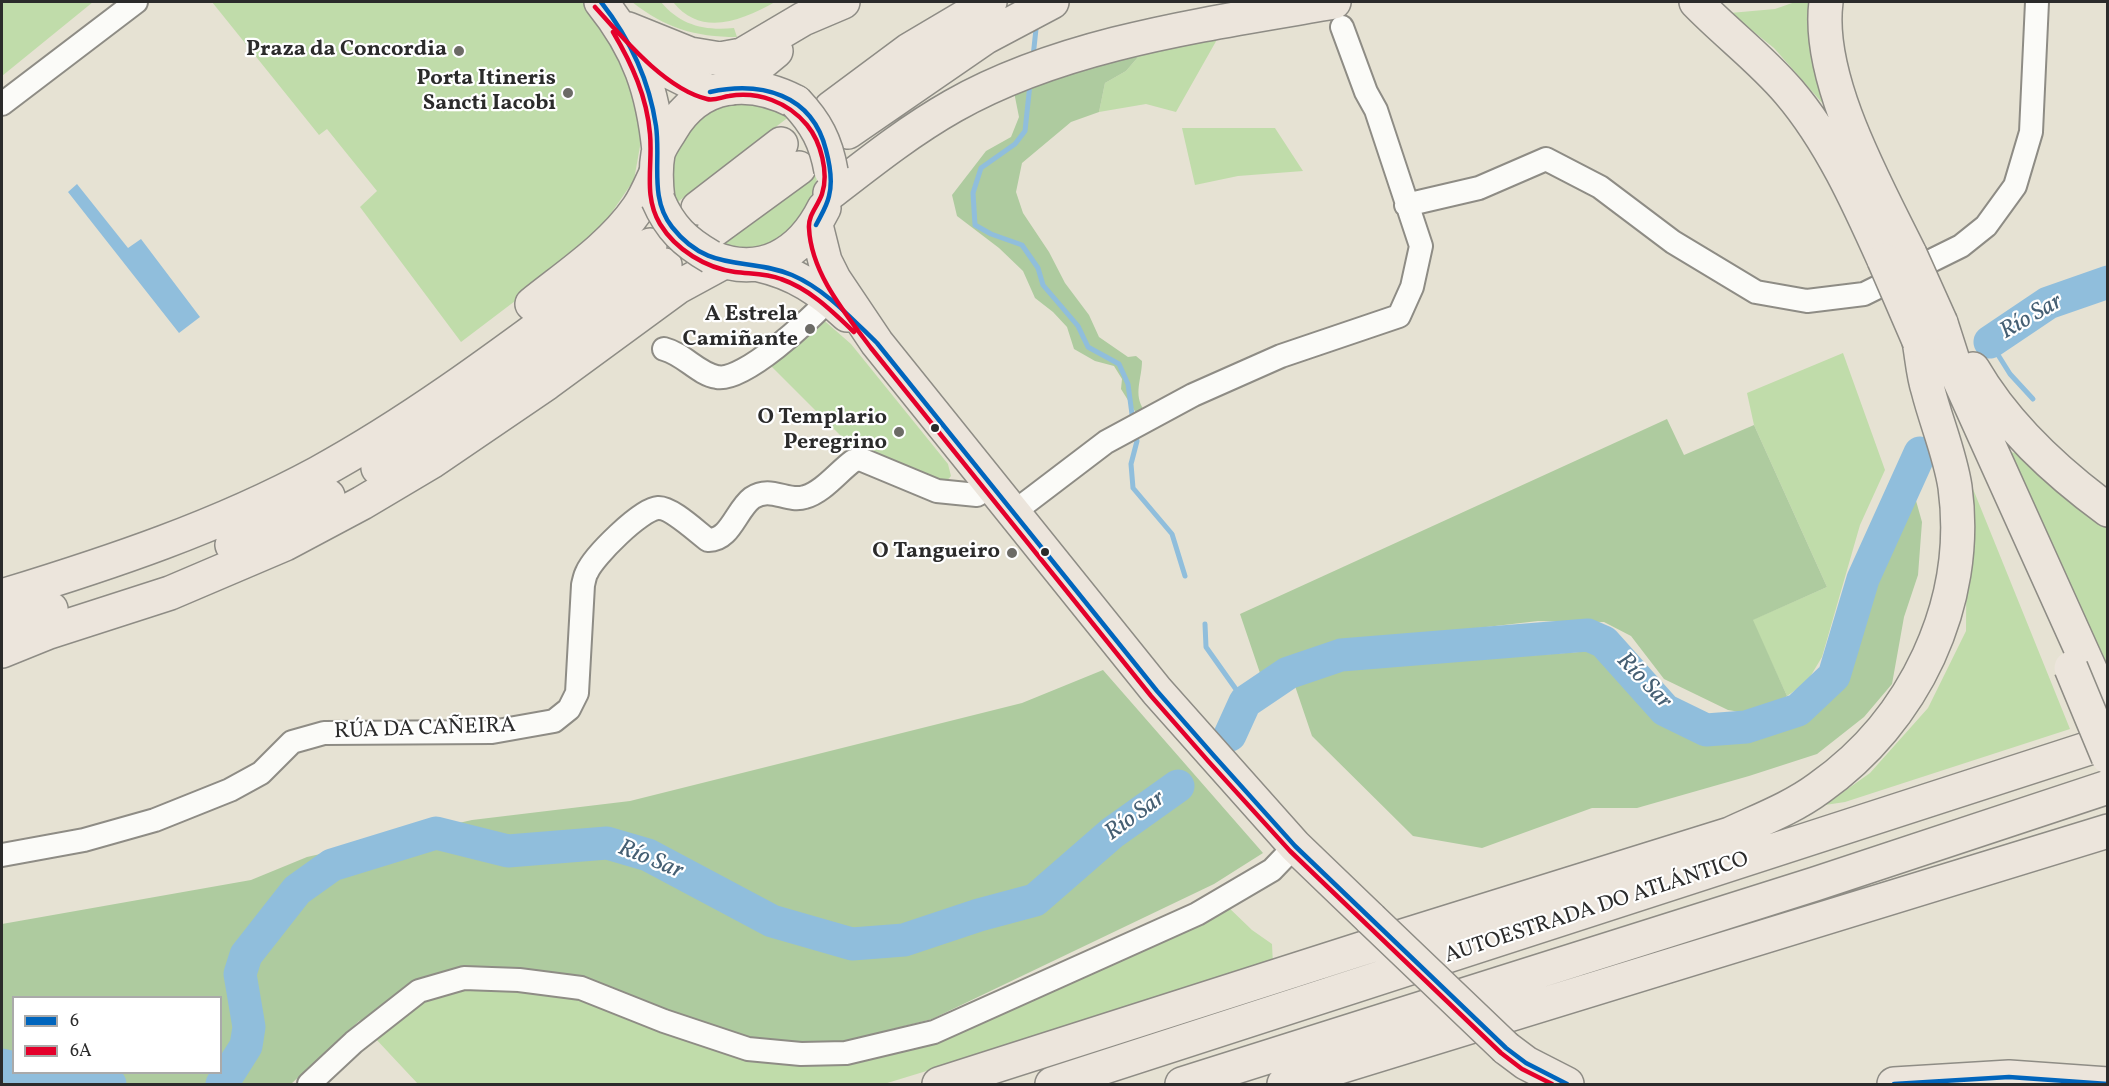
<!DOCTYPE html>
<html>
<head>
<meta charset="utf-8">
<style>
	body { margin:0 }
	#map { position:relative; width:2109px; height:1086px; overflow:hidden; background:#e6e2d3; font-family:Vollkorn,serif }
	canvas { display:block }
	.frame { position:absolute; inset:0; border:3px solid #2b2b2b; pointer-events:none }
	.legend { position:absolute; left:12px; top:996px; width:210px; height:78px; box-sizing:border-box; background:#fff; border:2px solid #aaa; margin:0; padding:8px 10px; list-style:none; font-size:18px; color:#2b2b2b }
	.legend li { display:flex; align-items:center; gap:12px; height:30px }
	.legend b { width:30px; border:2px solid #aaa }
</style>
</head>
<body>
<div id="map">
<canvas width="2109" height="1086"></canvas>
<div class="frame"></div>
<ul class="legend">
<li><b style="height:8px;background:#0065bd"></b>6</li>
<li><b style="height:8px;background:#e4002b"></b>6A</li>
</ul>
</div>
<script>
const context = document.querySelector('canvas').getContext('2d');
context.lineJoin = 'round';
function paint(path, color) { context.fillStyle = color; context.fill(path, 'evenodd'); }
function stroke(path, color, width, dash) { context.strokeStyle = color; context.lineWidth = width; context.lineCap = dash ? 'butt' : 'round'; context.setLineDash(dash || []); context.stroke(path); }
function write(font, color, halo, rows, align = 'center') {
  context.font = font + ' Vollkorn,serif'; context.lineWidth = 4.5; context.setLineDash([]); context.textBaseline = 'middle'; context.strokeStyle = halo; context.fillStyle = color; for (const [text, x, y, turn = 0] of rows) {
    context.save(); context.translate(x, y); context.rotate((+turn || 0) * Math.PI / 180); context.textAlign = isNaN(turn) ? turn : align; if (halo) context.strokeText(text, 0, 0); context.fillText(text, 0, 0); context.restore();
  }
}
paint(new Path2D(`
	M 2,2 L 93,2 L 2,76 Z
	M 212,2 L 583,2 L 618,46 L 645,118 L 634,180 L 601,228 L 519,298 L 461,342 L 360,207 L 377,191 L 327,129 L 319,135 Z
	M 632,2 L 661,2 C 680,25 704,31 734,28 L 737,37 C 694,37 666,28 632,2 Z
	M 673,2 L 775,2 C 742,20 702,38 673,2 Z
	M 1795,2 L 1813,2 L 1810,35 L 1824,105 L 1774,48 L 1730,13 L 1775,9 Z
	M 1219,36 L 1176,112 L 1146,104 L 1099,112 L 1105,83 L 1126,71 L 1145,49 Z
	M 762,102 L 790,116 L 675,204 C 663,150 677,143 712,106 Z
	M 1182,128 L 1275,128 L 1303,171 L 1238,176 L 1195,185 Z
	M 818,172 L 812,208 L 773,245 L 747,250 L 716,244 Z
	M 819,316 L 851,344 L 948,464 L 951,476 L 945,483 L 855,450 L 771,366 Z
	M 1843,353 L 1885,470 L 1860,525 L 1822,657 L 1807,682 L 1787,696 L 1752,620 L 1827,587 L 1754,425 L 1747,393 Z
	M 2005,450 L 2024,456 L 2107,524 L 2107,674 Z
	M 1967,474 L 2070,729 L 1845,802 L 1825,805 L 1870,773 L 1928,708 L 1966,631 Z
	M 1225,904 L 1252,930 L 1272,944 L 1273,965 L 884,1084 L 418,1084 L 359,1021 L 463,985 L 510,988 L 593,1000 L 744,1058 L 940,1042 L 1097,972 Z`), '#c0dcaa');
paint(new Path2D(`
	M 1145,49 L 1126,71 L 1105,83 L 1099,112 L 1071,122 L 1022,163 L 1016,192 L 1023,213 L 1049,252 L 1065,283 L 1089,315 L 1099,337 L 1128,357 L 1136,356 L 1142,361 C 1142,379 1133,394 1144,410 L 1136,413 L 1121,389 L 1122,379 L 1114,366 L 1095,361 L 1074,349 L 1067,327 L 1053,312 L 1035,298 L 1023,271 L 999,248 L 957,216 L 952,195 L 986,151 L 1011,137 L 1019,117 L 1014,92 Z
	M 1667,419 L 1684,455 L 1754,425 L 1827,587 L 1753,620 L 1787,696 L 1768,711 L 1752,714 L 1728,710 L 1664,679 L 1631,636 L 1604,622 L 1538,621 L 1452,631 L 1304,656 L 1292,663 L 1260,673 L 1240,614 Z
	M 1913,490 L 1922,522 L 1918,575 L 1904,617 L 1892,684 L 1864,717 L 1817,754 L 1749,776 L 1637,808 L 1592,808 L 1482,848 L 1413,836 L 1312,736 L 1295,686 L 1333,665 L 1455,661 L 1593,651 L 1616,677 L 1652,709 L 1679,729 L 1713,742 L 1800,721 L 1841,688 L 1851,661 L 1871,576 Z
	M 1103,670 L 1263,853 L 1214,884 L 932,1019 L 850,1040 L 853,1058 L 744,1058 L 593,1000 L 510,988 L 463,985 L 359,1021 L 291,1084 L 2,1084 L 2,924 L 251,880 L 307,857 L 472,820 L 630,801 L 1022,703 ZM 14,998 L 220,998 L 220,1072 L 14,1072 Z`), '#aecb9f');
paint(new Path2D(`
	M 77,184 L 128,248 L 141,239 L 200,317 L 179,333 L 68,192 Z`), '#90bedc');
stroke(new Path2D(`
	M 1033,57 L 1036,29
	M 1030,84 L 1025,131 L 1015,144 L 981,168 L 973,193 L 975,225 L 991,234 L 1022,245 L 1038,268 L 1043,285 L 1078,326 L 1088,347 L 1119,364 L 1128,384 L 1133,422
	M 1990,342 L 2010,374 L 2033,399
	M 1135,431 L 1137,441 L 1131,464 L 1133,488 L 1172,534 L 1185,576
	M 1205,624 L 1206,647 L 1245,702`), '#90bedc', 5);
stroke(new Path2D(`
	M 1990,342 L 2048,303 L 2108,282
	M 1230,735 L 1245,702 L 1288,673 L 1341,655 L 1588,635 L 1604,642 L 1665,710 L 1706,730 L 1746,727 L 1798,710 L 1834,676 L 1863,579 L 1920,453
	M 2,1065 L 14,1068
	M 34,1072 L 100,1079 L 110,1084
	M 222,1084 L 246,1046 L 249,1027 L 240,974 L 246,955 L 297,890 L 332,865 L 436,833 L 508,851 L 607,843 L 648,855 L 772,921 L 852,944 L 904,940 L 979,915 L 1035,900 L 1112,833 L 1178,786`), '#90bedc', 33);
const street = new Path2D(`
	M 2,104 L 136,2
	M 1406,205 L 1479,188 L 1546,159 L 1600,187 L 1673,242 L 1756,292 L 1807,301 L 1864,294 L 1961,246 L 1986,226 L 2015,186 L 2031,132 L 2037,2
	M 664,349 C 684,354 698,374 717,377 C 743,383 812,318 829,299
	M 1014,512 L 1106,442 L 1193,395 L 1281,356 L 1399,316 L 1412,287 L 1421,246 L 1376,110 L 1366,92 L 1342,27
	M 2,855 L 84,840 L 155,820 L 230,790 L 261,773 L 292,742 L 324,733 L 492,732 L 554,721 L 569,709 L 577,693 L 583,585 C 584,581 585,575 587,572 C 594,556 641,509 658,508 C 671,507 697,532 708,540 C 730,541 736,510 752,498 C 771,485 787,503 805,497 C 823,492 838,472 853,461 L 860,459 L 937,491 L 977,495 L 991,485
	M 309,1084 L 354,1042 L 419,991 L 464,978 L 519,980 L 581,988 L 664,1021 L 748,1049 L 801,1054 L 846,1053 L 934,1032 L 1197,914 L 1272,870 L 1295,846`);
const primary = new Path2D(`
	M 601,2 C 639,49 653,91 659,151
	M 637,39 L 670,72 L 710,92
	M 658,200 C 656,184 655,170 658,154 C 660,146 667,137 671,130 C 700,81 749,78 796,102
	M 816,225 L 825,261 L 834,279 L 877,343 L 1157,691 L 1295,846 L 1371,919
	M 711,257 C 761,278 801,254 824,208
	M 759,265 C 795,273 820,290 847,315
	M 1506,1048 L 1526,1063 L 1567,1084
	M 1894,1084 L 2009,1077 L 2108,1084`);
const highway = new Path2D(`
	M 1696,2 C 1726,33 1761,59 1789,92 C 1830,140 1858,202 1884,260
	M 1826,2 C 1816,79 1876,185 1910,254
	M 628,29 L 690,54 L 720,59 L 742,55 L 803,19 L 843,2
	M 731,88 L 776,51
	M 831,108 L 909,50 L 990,2
	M 848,132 L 986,37 L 1052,2
	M 830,193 C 870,162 909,131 953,106 C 1066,42 1209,24 1334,2
	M 698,208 L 781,144
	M 714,230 L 799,168
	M 532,304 C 568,275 611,247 638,208 C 645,198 650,186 655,175
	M 1941,323 L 1959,379 L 2108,709
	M 1973,369 C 2006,426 2055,471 2108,510
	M 378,468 L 501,386 L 665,265
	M 232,545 L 328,496
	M 2,596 C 110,563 218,527 318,473 C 435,409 542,323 650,245
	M 2,625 L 51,609
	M 2,651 L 49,632 L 170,593 L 285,544 L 362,503 L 431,462 L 547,383 L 678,287 L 724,262
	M 939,1084 L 1361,949 L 1730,834 C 1760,820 1792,808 1819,788 C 1914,721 1971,604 1955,487 C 1950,454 1936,422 1928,390 C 1923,375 1922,357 1919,341
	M 1052,1084 L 2108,742
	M 1182,1084 L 1815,884 L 2108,787
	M 1284,1084 L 2108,831`);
stroke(street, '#8e8c85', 26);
stroke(primary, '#8e8c85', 36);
stroke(highway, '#8e8c85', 36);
stroke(street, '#fbfbf8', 22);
stroke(primary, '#ece5dc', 33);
stroke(highway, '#ece5dc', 33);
const primaryBridge = new Path2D(`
	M 796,102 C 816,123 826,142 831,171
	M 658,200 C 670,228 685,242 711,257
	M 1371,919 L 1506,1048`);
const highwayBridge = new Path2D(`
	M 1910,254 L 1941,323
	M 1884,260 L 1919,341
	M 2071,668 L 2108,757`);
stroke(primaryBridge, '#8e8c85', 36, []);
stroke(highwayBridge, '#8e8c85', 36, []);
stroke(primaryBridge, '#ece5dc', 33);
stroke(highwayBridge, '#ece5dc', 33);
stroke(new Path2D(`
	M 601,2 C 630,39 649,79 656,126 C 661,161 649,198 672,227 C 709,274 746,256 792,275 C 825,289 851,318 877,343 L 1157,691 L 1215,757 L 1295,846 L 1506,1048 L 1526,1063 L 1567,1084
	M 710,92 C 761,81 812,94 826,150 C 830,165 833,181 829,196 C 827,206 821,215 816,225
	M 1894,1084 L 2009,1077 L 2108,1084`), '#0065bd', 4.5);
stroke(new Path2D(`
	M 595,7 C 623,38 665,89 707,99 C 714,101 722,97 729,96 C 758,91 788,102 807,125 C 821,142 829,173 822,194 C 818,206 808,215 809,228 C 811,273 845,313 871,348 L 1151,696 L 1209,762 L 1290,851 L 1501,1053 L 1522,1069 L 1552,1084
	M 613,32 C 632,64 647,97 650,134 C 653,165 643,196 660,224 C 676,250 706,268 735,272 C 751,274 766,273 781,279 C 810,289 832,311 854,332`), '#e4002b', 4.5);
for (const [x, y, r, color] of [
	[459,51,6,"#6c6b66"],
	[568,93,6,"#6c6b66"],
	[810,329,6,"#6c6b66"],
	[935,428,5,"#2b2b2b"],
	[899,432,6,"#6c6b66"],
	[1045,552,5,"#2b2b2b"],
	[1012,553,6,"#6c6b66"]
]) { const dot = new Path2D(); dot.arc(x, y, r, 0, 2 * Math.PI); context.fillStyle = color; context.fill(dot); stroke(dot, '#fff', 2); }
write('bold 22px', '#2b2b2b', '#fff', [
	["Praza da Concordia",447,51],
	["Porta Itineris",556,80],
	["Sancti Iacobi",556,105],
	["A Estrela",798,316],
	["Camiñante",798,341],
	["O Templario",887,419],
	["Peregrino",887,444],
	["O Tangueiro",1000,553]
], 'right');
write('22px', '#2b2b2b', '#fff', [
	["RÚA DA CAÑEIRA",425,730,-2],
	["AUTOESTRADA DO ATLÁNTICO",1597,909,-18]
]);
write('italic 24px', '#455f73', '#fff', [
	["Río Sar",2032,318,-30],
	["Río Sar",1643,682,46],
	["Río Sar",1136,817,-36],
	["Río Sar",650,861,22]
]);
</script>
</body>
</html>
